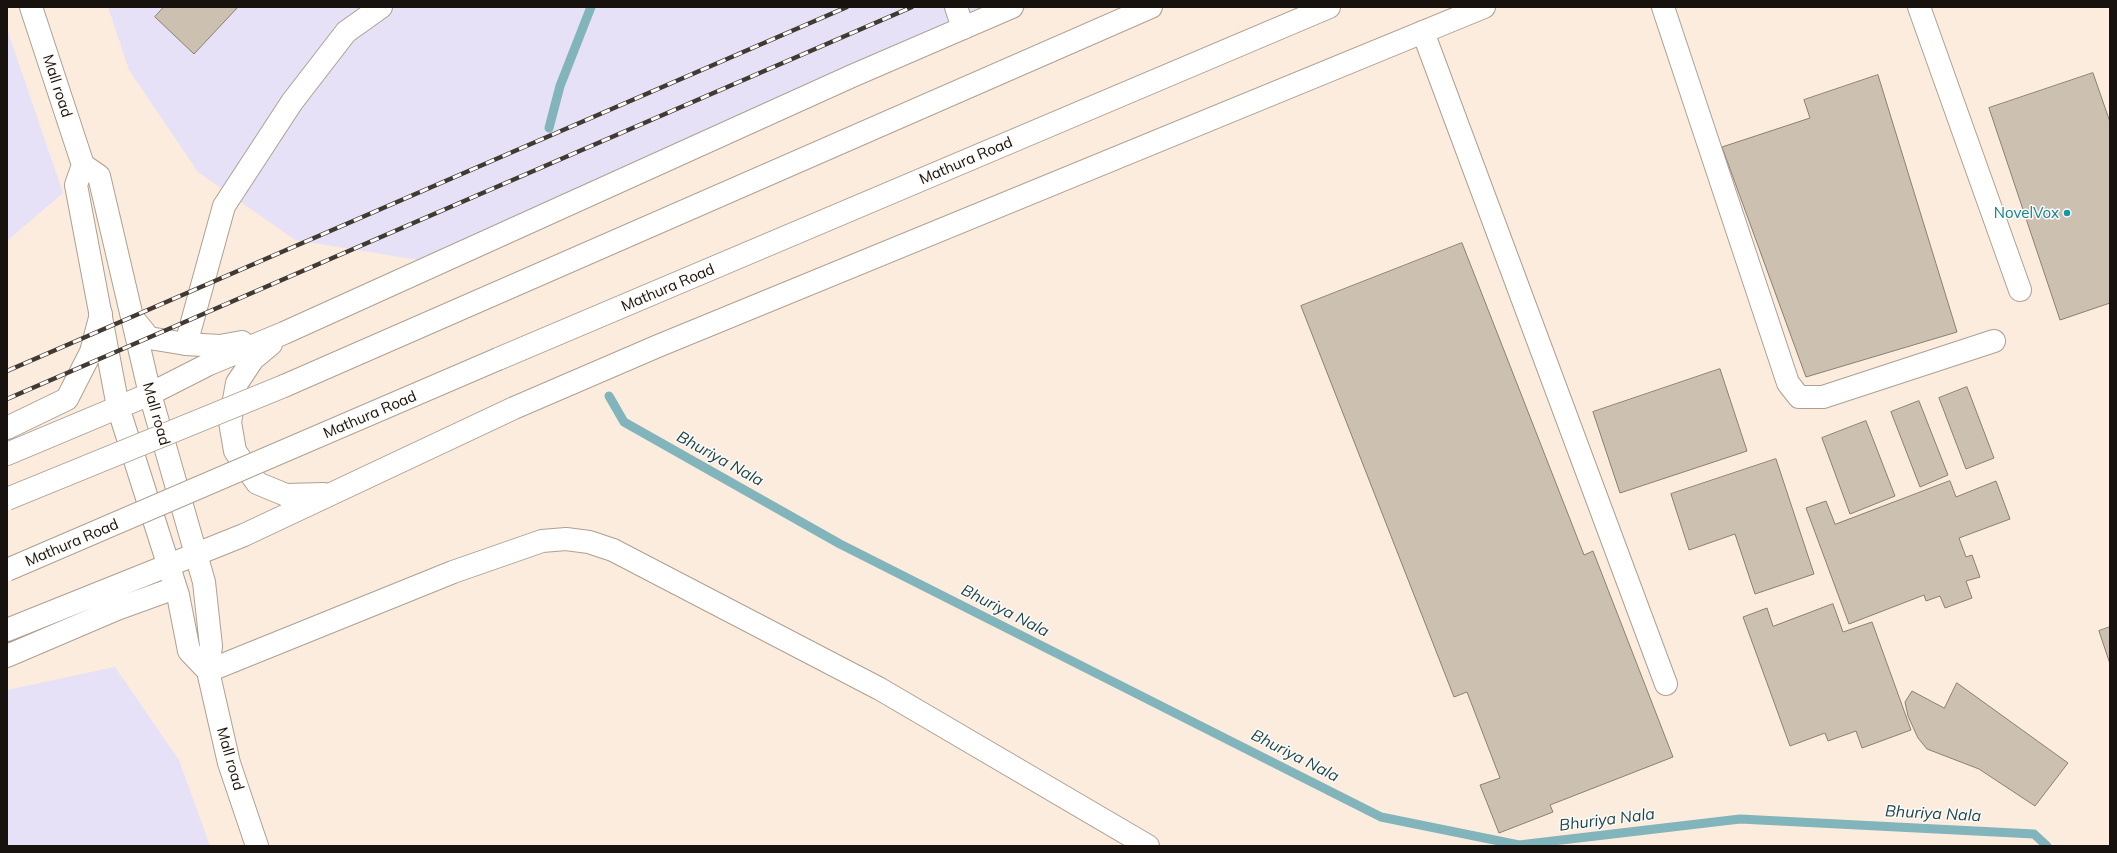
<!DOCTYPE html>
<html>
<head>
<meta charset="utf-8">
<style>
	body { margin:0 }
	#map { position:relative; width:2117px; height:853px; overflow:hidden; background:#fbecdd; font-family:Mulish,sans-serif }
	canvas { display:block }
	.frame { position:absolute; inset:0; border:8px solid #17120d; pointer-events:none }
</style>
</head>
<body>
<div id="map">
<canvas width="2117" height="853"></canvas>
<div class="frame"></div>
</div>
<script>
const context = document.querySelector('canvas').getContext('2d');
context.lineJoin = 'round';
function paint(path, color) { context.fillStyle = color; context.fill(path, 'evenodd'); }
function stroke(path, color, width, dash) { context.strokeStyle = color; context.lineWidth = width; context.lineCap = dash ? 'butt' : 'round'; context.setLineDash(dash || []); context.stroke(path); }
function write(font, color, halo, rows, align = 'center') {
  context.font = font + ' Mulish,sans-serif'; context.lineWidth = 3; context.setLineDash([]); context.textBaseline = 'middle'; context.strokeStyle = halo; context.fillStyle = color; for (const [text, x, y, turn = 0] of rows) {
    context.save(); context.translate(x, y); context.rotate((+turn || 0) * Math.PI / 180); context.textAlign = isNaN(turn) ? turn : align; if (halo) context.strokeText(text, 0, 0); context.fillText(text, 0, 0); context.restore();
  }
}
paint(new Path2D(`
	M 108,7 L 1031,7 L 431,262 L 295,240 L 198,172 L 129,70 Z
	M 7,29 L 63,193 L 7,241 Z
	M 115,667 L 179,760 L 210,846 L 7,846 L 7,690 Z`), '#e6e1f7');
stroke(new Path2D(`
	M 549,128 L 560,86 L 591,7
	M 609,396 L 624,422 L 840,544 L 1381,817 L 1519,845 L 1740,819 L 2034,834 L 2047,846`), '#82b4bb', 9);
const building = new Path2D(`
	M 164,7 L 238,7 L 194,54 L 155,17 Z
	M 2093,73 L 2110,122 L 2110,303 L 2060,320 L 1989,108 Z
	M 1878,75 L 1957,332 L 1806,377 L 1722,147 L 1810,118 L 1804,100 Z
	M 1462,243 L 1584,555 L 1593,551 L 1673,757 L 1550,805 L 1553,812 L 1499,833 L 1480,785 L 1500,778 L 1467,692 L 1454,697 L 1301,306 Z
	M 1720,369 L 1747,451 L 1620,493 L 1593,412 Z
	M 1967,387 L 1994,458 L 1966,469 L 1939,398 Z
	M 1919,401 L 1948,475 L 1920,487 L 1891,412 Z
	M 1866,421 L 1895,496 L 1850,514 L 1822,438 Z
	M 1776,459 L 1814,574 L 1755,594 L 1735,534 L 1689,550 L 1671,494 Z
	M 1950,481 L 1956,497 L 1996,481 L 2010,519 L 1959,538 L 1966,557 L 1972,555 L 1980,577 L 1966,581 L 1972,598 L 1945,608 L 1940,596 L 1926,601 L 1924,595 L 1849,624 L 1806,508 L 1826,501 L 1835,524 Z
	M 1833,604 L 1843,632 L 1872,622 L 1911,730 L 1862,748 L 1856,731 L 1828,741 L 1825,733 L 1790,746 L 1743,617 L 1767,608 L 1773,626 Z
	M 2110,627 L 2110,664 L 2099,631 Z
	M 1957,683 L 2068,763 L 2035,806 L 1979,769 L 1927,749 L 1918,738 L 1908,716 L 1905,702 L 1912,691 L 1944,708 Z`);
paint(building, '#ccc1b1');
stroke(building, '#8a8070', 1);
const minor = new Path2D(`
	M 31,7 L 83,165 L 76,185 L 118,407 L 178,595 L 189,651 L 208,671
	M 956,7 L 963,28
	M 1663,7 L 1788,383 L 1799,397 L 1823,397 L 1994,341
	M 1919,7 L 2020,290
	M 1423,32 L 1666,684
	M 83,165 L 99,176 L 150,394 L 204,582 L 211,646 L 208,671 L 229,763 L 257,846
	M 186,344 L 224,206 L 292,102 L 346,32 L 381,7
	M 208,671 L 453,572 L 542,541 L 566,539 L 589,542 L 613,550 L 880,689 L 1148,846`);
const major = new Path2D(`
	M 132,317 L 149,338 L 186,344 L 220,346 L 242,342
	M 271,344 L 253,359 L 237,383 L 230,422 L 235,451 L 257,483 L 286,495 L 324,494
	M 7,428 L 67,399 L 91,352 L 101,314
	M 7,454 L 150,394 L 209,364 L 284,333 L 852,76 L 1012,7
	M 7,630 L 244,535 L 514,408 L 658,346 L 1484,7
	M 7,656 L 117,609 L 175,588`);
const highway = new Path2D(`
	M 498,359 L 1329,7
	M 284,386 L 1151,7`);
stroke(minor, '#aea092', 24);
stroke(major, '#aea092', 24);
stroke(highway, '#aea092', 24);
stroke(minor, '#fff', 22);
stroke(major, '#fff', 22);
stroke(highway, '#fff', 22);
const rail = new Path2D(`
	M 7,371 L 847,7
	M 7,399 L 912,7`);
stroke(rail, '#413a33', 4.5);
stroke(rail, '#fefbf8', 3, [9]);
const highwayBridge = new Path2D(`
	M 7,499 L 284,386
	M 7,570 L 498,359`);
stroke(highwayBridge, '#aea092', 24, []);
stroke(highwayBridge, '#fff', 22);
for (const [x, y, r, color] of [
	[2067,213,4,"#0f9aa8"]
]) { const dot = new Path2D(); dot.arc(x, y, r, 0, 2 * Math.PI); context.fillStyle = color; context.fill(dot); stroke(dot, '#fefbf8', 1.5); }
write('15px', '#17120d', '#fefbf8', [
	["Mall road",57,86,72],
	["Mathura Road",966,161,-23],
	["Mathura Road",668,288,-23],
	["Mall road",156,414,74],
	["Mathura Road",370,415,-23],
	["Mathura Road",72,543,-23],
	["Mall road",230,759,74]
]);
write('15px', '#0d838f', '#fefbf8', [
	["NovelVox",2059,213]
], 'right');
write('italic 16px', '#1a474d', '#fefbf8', [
	["Bhuriya Nala",720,459,29],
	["Bhuriya Nala",1005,611,27],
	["Bhuriya Nala",1295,756,27],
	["Bhuriya Nala",1933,814,3],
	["Bhuriya Nala",1607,820,-7]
]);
</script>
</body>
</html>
